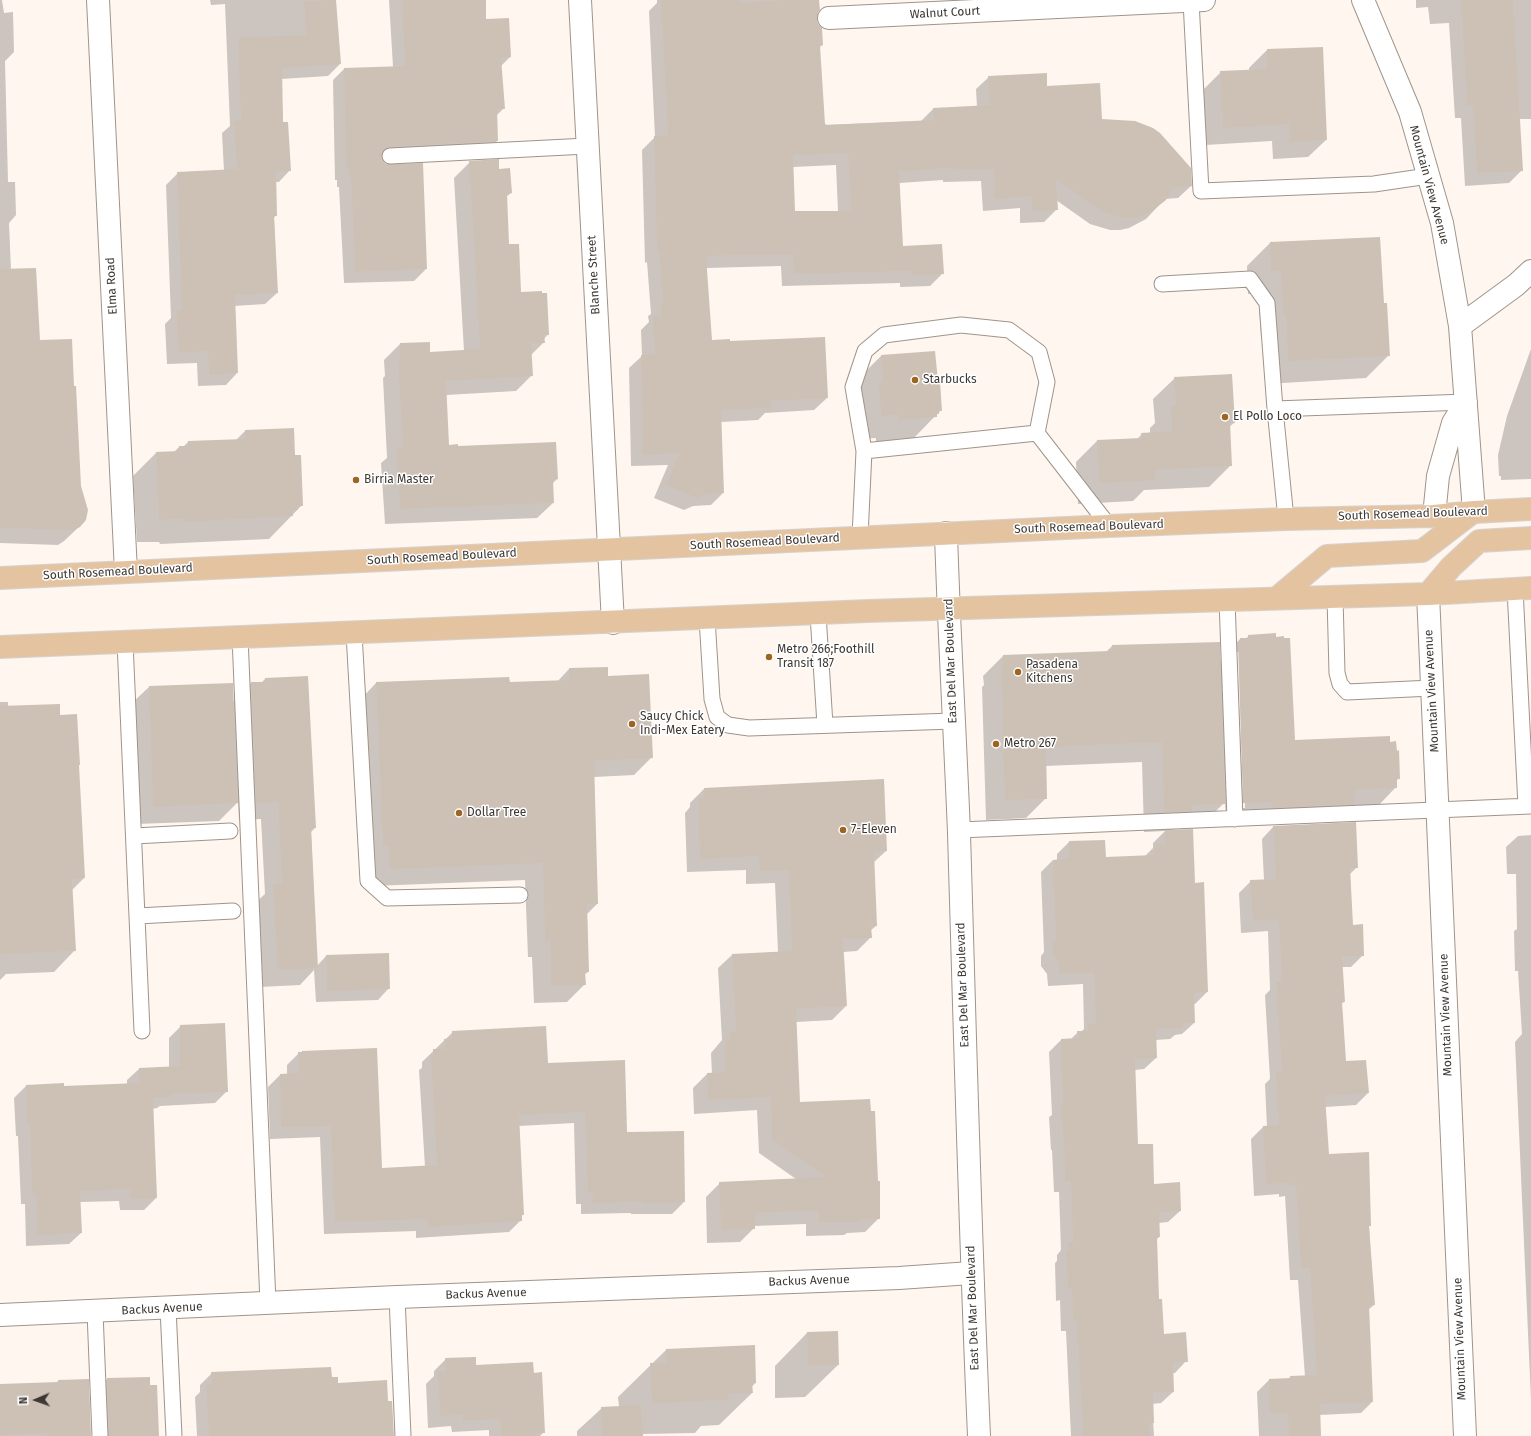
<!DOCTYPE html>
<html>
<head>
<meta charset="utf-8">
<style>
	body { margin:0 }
	#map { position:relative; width:1531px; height:1436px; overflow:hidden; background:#fef6ef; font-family:"Fira Sans",sans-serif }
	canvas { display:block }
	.north { position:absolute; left:16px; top:1380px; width:40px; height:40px; -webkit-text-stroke:3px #fff; paint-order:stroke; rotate:268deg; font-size:11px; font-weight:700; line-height:16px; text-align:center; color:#3d3834 }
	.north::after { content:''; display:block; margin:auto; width:14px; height:18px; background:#3d3834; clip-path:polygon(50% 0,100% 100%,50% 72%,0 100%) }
</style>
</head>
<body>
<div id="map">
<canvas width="1531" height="1436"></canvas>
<div class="north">N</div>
</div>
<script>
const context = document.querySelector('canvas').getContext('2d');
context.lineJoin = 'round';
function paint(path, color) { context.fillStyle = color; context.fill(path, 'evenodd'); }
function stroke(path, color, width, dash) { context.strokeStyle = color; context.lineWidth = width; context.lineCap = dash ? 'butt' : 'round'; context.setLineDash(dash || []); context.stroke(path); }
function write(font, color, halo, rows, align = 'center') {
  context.font = font + ' "Fira Sans",sans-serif'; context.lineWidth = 3; context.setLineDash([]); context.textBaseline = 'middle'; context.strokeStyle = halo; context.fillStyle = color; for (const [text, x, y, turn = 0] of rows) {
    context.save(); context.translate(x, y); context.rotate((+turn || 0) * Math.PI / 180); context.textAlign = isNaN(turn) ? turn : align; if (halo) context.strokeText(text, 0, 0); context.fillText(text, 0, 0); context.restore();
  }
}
paint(new Path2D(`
	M 0,0 L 2,0 L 4,13 L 13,12 L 14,52 L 5,61 L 8,182 L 15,182 L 16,215 L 9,223 L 11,270 L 39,341 L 80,526 L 64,541 L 58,545 L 0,543 Z
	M 210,0 L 335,0 L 340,64 L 328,76 L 281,79 L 283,123 L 290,170 L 279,182 L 275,182 L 276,215 L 274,218 L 277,293 L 265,304 L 234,306 L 237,373 L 226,385 L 198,386 L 197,363 L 167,364 L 165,324 L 171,318 L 166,185 L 178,173 L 224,171 L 222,133 L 230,126 L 225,4 L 211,5 Z
	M 389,0 L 485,0 L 486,20 L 510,57 L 501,66 L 504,108 L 496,116 L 497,141 L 485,153 L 381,158 L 381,161 L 386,165 L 422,164 L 426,269 L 414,281 L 344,283 L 339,187 L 337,187 L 337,180 L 335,180 L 333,80 L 344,69 L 393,67 Z
	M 657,0 L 819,0 L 816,19 L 822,45 L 819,48 L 824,125 L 921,121 L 933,109 L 977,107 L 976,89 L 989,77 L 1046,87 L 1101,120 L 1191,186 L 1178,198 L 1165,199 L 1146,219 L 1129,228 L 1120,230 L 1110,230 L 1090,224 L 1056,200 L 1056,210 L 1044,222 L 1020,223 L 1020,208 L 983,211 L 981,181 L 943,182 L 943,180 L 899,183 L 902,247 L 943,273 L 930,286 L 900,287 L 900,283 L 782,286 L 781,266 L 706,268 L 711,341 L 729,342 L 827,398 L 814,410 L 765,413 L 758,420 L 721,422 L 723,493 L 711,505 L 693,506 L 684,510 L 654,498 L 668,465 L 631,466 L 629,368 L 642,356 L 641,330 L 649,322 L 648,316 L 651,314 L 647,262 L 645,263 L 642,150 L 655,137 L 649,11 L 657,3 ZM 836,165 L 838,212 L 794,212 L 793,167 Z
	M 1416,0 L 1531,0 L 1531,119 L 1519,119 L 1522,170 L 1509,183 L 1465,186 L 1461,118 L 1455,118 L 1449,23 L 1430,24 L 1428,7 L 1416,8 Z
	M 1322,48 L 1326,140 L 1308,157 L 1273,159 L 1272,141 L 1205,145 L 1203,90 L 1221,72 L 1249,71 L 1249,68 L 1267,50 Z
	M 470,162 L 498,170 L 511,193 L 506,197 L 508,244 L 520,293 L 548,334 L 544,339 L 544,342 L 531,355 L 532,375 L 516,391 L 446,395 L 448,446 L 457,447 L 557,479 L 552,484 L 553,503 L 537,518 L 385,524 L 381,463 L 387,458 L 383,378 L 385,376 L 384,360 L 400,344 L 429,353 L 464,351 L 454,178 Z
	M 1270,243 L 1383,304 L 1389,355 L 1366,378 L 1266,384 L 1263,337 L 1261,337 L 1258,293 L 1248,294 L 1247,266 Z
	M 1531,349 L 1531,479 L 1501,480 L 1501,476 L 1499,476 L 1498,455 L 1507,416 Z
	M 881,356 L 941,410 L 912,440 L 876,442 L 876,438 L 858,439 L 858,379 Z
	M 1175,378 L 1234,423 L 1229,427 L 1231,465 L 1209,487 L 1144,490 L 1133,501 L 1078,504 L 1076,462 L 1097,441 L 1137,439 L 1142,434 L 1150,433 L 1150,428 L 1155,423 L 1153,399 Z
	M 245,431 L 302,505 L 269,539 L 160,544 L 159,542 L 137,542 L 133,476 L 156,453 L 174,452 L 179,447 L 183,447 L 188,442 L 236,440 Z
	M 1249,636 L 1294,741 L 1389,743 L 1399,778 L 1396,781 L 1396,787 L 1379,805 L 1351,806 L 1336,822 L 1255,825 L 1254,820 L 1226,820 L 1225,802 L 1204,823 L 1178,824 L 1171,831 L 1194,884 L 1203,883 L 1207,992 L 1195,1004 L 1193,1004 L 1194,1023 L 1182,1034 L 1175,1035 L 1170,1039 L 1155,1040 L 1156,1058 L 1144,1069 L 1135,1070 L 1137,1145 L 1153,1185 L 1180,1211 L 1168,1222 L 1158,1223 L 1159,1237 L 1156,1240 L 1158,1300 L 1163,1335 L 1186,1361 L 1175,1373 L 1172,1373 L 1173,1392 L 1161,1403 L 1152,1404 L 1154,1436 L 1071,1436 L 1066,1331 L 1061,1331 L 1060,1300 L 1056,1301 L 1055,1263 L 1057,1261 L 1057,1255 L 1061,1250 L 1059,1192 L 1054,1192 L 1052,1150 L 1051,1150 L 1049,1117 L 1052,1115 L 1049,1052 L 1061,1040 L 1070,1040 L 1078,1032 L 1081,1032 L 1084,1029 L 1083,984 L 1048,986 L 1047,974 L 1041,966 L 1041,956 L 1044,952 L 1041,872 L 1053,860 L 1057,860 L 1057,854 L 1069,842 L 1105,858 L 1145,856 L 1153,848 L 1153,843 L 1165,831 L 1144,832 L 1142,762 L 1045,766 L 1046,798 L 1026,818 L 986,820 L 982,687 L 984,685 L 983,676 L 1003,656 L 1106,652 L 1112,646 L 1219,662 L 1240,639 L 1245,639 ZM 1237,652 L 1239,652 L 1245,808 L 1243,808 Z
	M 569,669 L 607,677 L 652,757 L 634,775 L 594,777 L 597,904 L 587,914 L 588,972 L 584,975 L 585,984 L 567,1002 L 534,1003 L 532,957 L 528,957 L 525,880 L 372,886 L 359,701 L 376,683 L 509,683 L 557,682 Z
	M 265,679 L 315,828 L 311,832 L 317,966 L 326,956 L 389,988 L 378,1000 L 316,1002 L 314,970 L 300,985 L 260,987 L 256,902 L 265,894 L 261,819 L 239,820 L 238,802 L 219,821 L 136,824 L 131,704 L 149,687 L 233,702 L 251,683 L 261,683 Z
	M 0,702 L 8,702 L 8,707 L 59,716 L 84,878 L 72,890 L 75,950 L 54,972 L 6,974 L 0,980 Z
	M 704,789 L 886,851 L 873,863 L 876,926 L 870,931 L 871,937 L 857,951 L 843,952 L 846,1006 L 832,1020 L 796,1022 L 799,1103 L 879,1218 L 865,1232 L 847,1233 L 844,1235 L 806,1236 L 806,1224 L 754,1226 L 754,1228 L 740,1242 L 707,1243 L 706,1197 L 720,1183 L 796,1179 L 759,1153 L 757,1110 L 694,1114 L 693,1088 L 707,1074 L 712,1074 L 711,1053 L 722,1040 L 718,968 L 732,955 L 778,952 L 775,883 L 746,884 L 746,870 L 687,872 L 685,813 L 690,807 L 690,803 Z
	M 1273,827 L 1357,867 L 1350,874 L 1352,926 L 1363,955 L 1351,967 L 1342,967 L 1344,1002 L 1341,1004 L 1345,1062 L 1368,1093 L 1356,1105 L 1325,1107 L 1328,1155 L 1370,1225 L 1369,1227 L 1374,1305 L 1368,1310 L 1372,1402 L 1361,1413 L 1319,1415 L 1320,1436 L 1259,1436 L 1257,1392 L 1269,1380 L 1288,1380 L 1290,1377 L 1305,1377 L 1298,1280 L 1290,1280 L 1285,1196 L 1279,1197 L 1279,1194 L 1254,1196 L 1251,1139 L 1263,1127 L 1267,1127 L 1265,1084 L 1270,1079 L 1265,995 L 1270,990 L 1268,931 L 1241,933 L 1239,893 L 1251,881 L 1264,880 L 1262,839 Z
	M 1531,835 L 1531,1400 L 1515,1042 L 1522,1034 L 1518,971 L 1515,971 L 1514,931 L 1517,929 L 1516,874 L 1507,874 L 1506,847 L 1518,836 Z
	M 181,1026 L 227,1091 L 215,1103 L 160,1106 L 157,1108 L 152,1109 L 156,1198 L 144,1210 L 120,1210 L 119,1201 L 80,1202 L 81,1233 L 69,1244 L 26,1246 L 25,1204 L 21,1204 L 18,1136 L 16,1136 L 14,1098 L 26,1086 L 63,1087 L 127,1084 L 127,1080 L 139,1069 L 169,1067 L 169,1038 Z
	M 453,1032 L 547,1064 L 626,1133 L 684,1202 L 672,1214 L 631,1214 L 631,1213 L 581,1214 L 581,1204 L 576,1204 L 574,1123 L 519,1126 L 523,1214 L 521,1217 L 521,1220 L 509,1232 L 416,1238 L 416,1231 L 324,1234 L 320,1137 L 270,1139 L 268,1087 L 280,1075 L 287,1075 L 287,1065 L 299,1053 L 381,1169 L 425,1167 L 419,1070 L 422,1068 L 422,1062 Z
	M 807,1333 L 838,1365 L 805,1397 L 775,1398 L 775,1366 Z
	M 666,1350 L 755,1383 L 752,1387 L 752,1393 L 719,1425 L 701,1426 L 695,1433 L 642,1434 L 642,1436 L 577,1436 L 577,1431 L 602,1408 L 619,1407 L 618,1397 Z
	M 446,1359 L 475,1366 L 544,1432 L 540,1436 L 489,1436 L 489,1430 L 452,1432 L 451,1426 L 428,1428 L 426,1384 L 434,1376 L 434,1371 Z
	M 212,1373 L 331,1378 L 337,1384 L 387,1402 L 393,1436 L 197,1436 L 195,1397 L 200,1392 L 200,1385 Z
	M 107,1379 L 149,1386 L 158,1436 L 94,1436 L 92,1394 Z
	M 58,1381 L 90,1436 L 0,1436 L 0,1385 L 56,1383 Z`), '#0003');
paint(new Path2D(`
	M 336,0 L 341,64 L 282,68 L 283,122 L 288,122 L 291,171 L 276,171 L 277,216 L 274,216 L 278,293 L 235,295 L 238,373 L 209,375 L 208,351 L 179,353 L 176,311 L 182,311 L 177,172 L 237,169 L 234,121 L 241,120 L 238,38 L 306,35 L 304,1 Z
	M 402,0 L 486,0 L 486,19 L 509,18 L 511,57 L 501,58 L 505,109 L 497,109 L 498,141 L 390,147 L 385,149 L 382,152 L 381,157 L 383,161 L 386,164 L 423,163 L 427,269 L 355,272 L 351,175 L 349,175 L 349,168 L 346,168 L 344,68 L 405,66 Z
	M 661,0 L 739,0 L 739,3 L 783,0 L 819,0 L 820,10 L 818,13 L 817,19 L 818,24 L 822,28 L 823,45 L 820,46 L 825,124 L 827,125 L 934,120 L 933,108 L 990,105 L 988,76 L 1047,73 L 1047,86 L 1100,83 L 1102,119 L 1135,121 L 1153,128 L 1160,133 L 1191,168 L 1192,186 L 1173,188 L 1166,200 L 1152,211 L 1143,216 L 1133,218 L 1122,218 L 1103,212 L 1056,179 L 1058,210 L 1032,211 L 1032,196 L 995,199 L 994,169 L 955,170 L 955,168 L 899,171 L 903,246 L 942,244 L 944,274 L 912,275 L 912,271 L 794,274 L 793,254 L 706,256 L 712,340 L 730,339 L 730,341 L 825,337 L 828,398 L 771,401 L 771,408 L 721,410 L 724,493 L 706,494 L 697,498 L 666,485 L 679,453 L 643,455 L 641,355 L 655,354 L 653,316 L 661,316 L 660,303 L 663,303 L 659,250 L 657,251 L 654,136 L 668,136 ZM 848,153 L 851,211 L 795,211 L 793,155 Z
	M 1461,0 L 1513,0 L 1523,171 L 1477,173 L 1473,105 L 1467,106 Z
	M 1323,47 L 1327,140 L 1290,142 L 1289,124 L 1223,128 L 1220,71 L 1267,69 L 1267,49 Z
	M 499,159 L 499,169 L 510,168 L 512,193 L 507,194 L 509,244 L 519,244 L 521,292 L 542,291 L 542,293 L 547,293 L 549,335 L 544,335 L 545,343 L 531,343 L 533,376 L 446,381 L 449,445 L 458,444 L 458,446 L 556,442 L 558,479 L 553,480 L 554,503 L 400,509 L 397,447 L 403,446 L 398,362 L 400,361 L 400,343 L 430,342 L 430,352 L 480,349 L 469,161 Z
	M 1380,237 L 1384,303 L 1387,303 L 1390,356 L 1288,361 L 1286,314 L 1283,314 L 1281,271 L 1271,271 L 1270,242 Z
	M 36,268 L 40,340 L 72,339 L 74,386 L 76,386 L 81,486 L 88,510 L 86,520 L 80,527 L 74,530 L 0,528 L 0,269 Z
	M 935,351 L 938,381 L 940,381 L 942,411 L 939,411 L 939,414 L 937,414 L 937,417 L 899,420 L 899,415 L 881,416 L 879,383 L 883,382 L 881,355 Z
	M 1232,374 L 1235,423 L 1230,423 L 1232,466 L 1155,470 L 1156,480 L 1099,483 L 1097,440 L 1142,438 L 1141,433 L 1172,431 L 1171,406 L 1176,405 L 1174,377 Z
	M 294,428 L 295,455 L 301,455 L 303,506 L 297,506 L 298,510 L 293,510 L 293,516 L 183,522 L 182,519 L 159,520 L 156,452 L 179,451 L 179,446 L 188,446 L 188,441 L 245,439 L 245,430 Z
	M 1276,633 L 1276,637 L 1284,636 L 1284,638 L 1290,638 L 1295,740 L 1390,736 L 1390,742 L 1396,741 L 1397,751 L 1399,750 L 1400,779 L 1397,779 L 1397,788 L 1354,790 L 1355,804 L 1272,808 L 1272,802 L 1243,803 L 1238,642 L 1240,642 L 1240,638 L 1248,638 L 1248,635 Z
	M 1220,642 L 1225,804 L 1192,805 L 1192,811 L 1164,812 L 1162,742 L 1046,747 L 1047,799 L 1005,800 L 1002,724 L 1003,724 L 1001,666 L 1003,666 L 1003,655 L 1109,651 L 1109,650 L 1112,649 L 1112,645 Z
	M 608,667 L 608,676 L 649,674 L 653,758 L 594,761 L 598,904 L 587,904 L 589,972 L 585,972 L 586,985 L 551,986 L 550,939 L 545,940 L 543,863 L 390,869 L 389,846 L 383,846 L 376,682 L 509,677 L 510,682 L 569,680 L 569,668 Z
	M 308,676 L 316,828 L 311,828 L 318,968 L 278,970 L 273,884 L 282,883 L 278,802 L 256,803 L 251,682 L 265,682 L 265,678 Z
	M 233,683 L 238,803 L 153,807 L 149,686 Z
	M 60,704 L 60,715 L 77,714 L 80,765 L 79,765 L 85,878 L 72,879 L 76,951 L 0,954 L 0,706 Z
	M 884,779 L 887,851 L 874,852 L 877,926 L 871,926 L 872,938 L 843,939 L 847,1006 L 796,1009 L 800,1102 L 870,1099 L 871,1111 L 875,1111 L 878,1181 L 880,1181 L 880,1219 L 859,1219 L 859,1222 L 819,1222 L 819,1210 L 755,1213 L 755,1229 L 721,1230 L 719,1182 L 826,1177 L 772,1139 L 771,1097 L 708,1100 L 707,1073 L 726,1072 L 725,1039 L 730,1038 L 730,1032 L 736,1031 L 732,954 L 792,951 L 789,870 L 760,871 L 759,856 L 700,859 L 698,798 L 704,798 L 704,788 Z
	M 1356,822 L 1358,868 L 1350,868 L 1353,925 L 1363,924 L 1364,956 L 1342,956 L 1345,1002 L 1342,1002 L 1346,1061 L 1366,1060 L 1369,1093 L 1325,1096 L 1329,1154 L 1369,1152 L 1371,1226 L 1369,1226 L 1375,1305 L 1369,1305 L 1373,1402 L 1320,1404 L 1321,1436 L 1289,1436 L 1288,1413 L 1270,1413 L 1269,1379 L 1290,1378 L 1290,1376 L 1317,1375 L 1310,1268 L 1301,1269 L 1296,1185 L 1291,1185 L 1290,1183 L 1266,1184 L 1263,1126 L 1279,1125 L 1276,1072 L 1282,1071 L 1276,982 L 1282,982 L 1279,920 L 1253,921 L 1250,880 L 1276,879 L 1273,826 Z
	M 1193,829 L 1195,883 L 1204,882 L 1208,992 L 1194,993 L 1195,1023 L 1183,1023 L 1183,1028 L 1156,1029 L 1157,1058 L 1135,1059 L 1138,1144 L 1153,1144 L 1154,1184 L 1180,1182 L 1181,1211 L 1159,1212 L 1160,1237 L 1157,1237 L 1159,1299 L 1162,1299 L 1164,1334 L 1186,1332 L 1188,1362 L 1173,1362 L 1174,1392 L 1153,1393 L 1154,1423 L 1149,1423 L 1149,1436 L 1083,1436 L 1077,1319 L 1073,1320 L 1072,1289 L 1068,1289 L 1066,1250 L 1069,1250 L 1068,1242 L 1073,1242 L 1071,1181 L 1065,1181 L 1064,1138 L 1063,1138 L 1061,1105 L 1063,1105 L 1061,1039 L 1078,1038 L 1077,1031 L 1088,1031 L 1088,1024 L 1096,1023 L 1094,973 L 1059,974 L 1059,962 L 1053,954 L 1052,943 L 1056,941 L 1053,860 L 1069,858 L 1069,841 L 1105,840 L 1106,857 L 1154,855 L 1156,844 L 1165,844 L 1165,830 Z
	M 389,953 L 390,989 L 327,991 L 326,955 Z
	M 225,1023 L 228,1092 L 170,1094 L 170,1097 L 153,1098 L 157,1198 L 131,1199 L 131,1189 L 80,1191 L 82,1233 L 38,1235 L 36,1193 L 32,1193 L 30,1124 L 27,1124 L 26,1085 L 64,1083 L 64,1086 L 139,1083 L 139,1068 L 180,1066 L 180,1025 Z
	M 546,1026 L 548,1063 L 625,1060 L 627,1132 L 684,1131 L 685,1202 L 643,1203 L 643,1201 L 593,1203 L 592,1192 L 588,1193 L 585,1112 L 519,1115 L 524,1215 L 522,1215 L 522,1221 L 428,1227 L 427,1219 L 335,1222 L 331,1126 L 281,1127 L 280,1074 L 299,1073 L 298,1052 L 302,1052 L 302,1051 L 377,1048 L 382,1168 L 437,1165 L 431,1057 L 433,1057 L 433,1049 L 445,1049 L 444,1039 L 452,1038 L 452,1031 Z
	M 838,1331 L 839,1365 L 808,1366 L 807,1332 Z
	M 755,1345 L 756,1383 L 752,1384 L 753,1393 L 728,1394 L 728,1400 L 652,1403 L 650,1363 L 666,1363 L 666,1349 Z
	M 476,1357 L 476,1365 L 533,1362 L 534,1373 L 542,1372 L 545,1433 L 535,1433 L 535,1436 L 501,1436 L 500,1419 L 463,1421 L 463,1415 L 440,1416 L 438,1371 L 446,1371 L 445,1358 Z
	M 331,1367 L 332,1377 L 338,1377 L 338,1383 L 387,1380 L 388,1401 L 392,1401 L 394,1436 L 209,1436 L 206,1384 L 212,1384 L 211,1372 Z
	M 150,1377 L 150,1385 L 157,1385 L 159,1436 L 109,1436 L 107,1378 Z
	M 89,1379 L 91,1436 L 48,1436 L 48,1433 L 0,1435 L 0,1384 L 58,1382 L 58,1380 Z
	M 641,1405 L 643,1436 L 602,1436 L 601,1407 Z`), '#cdc1b5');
const service = new Path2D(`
	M 1191,1 L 1201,191 L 1374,184 L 1428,176
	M 390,156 L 587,146
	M 1162,284 L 1250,279 L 1267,303 L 1275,409 L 1286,519
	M 1275,409 L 1466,402
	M 864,451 L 1037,433
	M 860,537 L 864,451 L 853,387 L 865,351 L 884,335 L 961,325 L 1009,330 L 1039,352 L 1047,382 L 1037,433 L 1109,526
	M 1515,589 L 1526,806
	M 1335,597 L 1337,673 L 1340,684 L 1347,692 L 1432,688
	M 1227,600 L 1235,819
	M 818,614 L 825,725
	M 707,618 L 712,699 L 717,717 L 728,725 L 749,728 L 953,721
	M 354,633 L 368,881 L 387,898 L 520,895
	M 240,637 L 268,1303
	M 125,642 L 142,1031
	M 959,830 L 1531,806
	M 134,836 L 230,831
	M 137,916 L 233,911
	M 397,1297 L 403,1436
	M 168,1308 L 174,1436
	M 95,1312 L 100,1436`);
const minor = new Path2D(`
	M 98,0 L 126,572
	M 580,0 L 613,623
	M 1363,0 L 1410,112 L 1442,223 L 1460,326 L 1474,512
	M 829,18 L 1204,0
	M 1460,326 L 1516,285 L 1531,271
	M 1434,516 L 1438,476 L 1453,423 L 1466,402
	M 1428,594 L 1465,1436
	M 0,1315 L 397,1297 L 899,1278 L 971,1273`);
const secondary = new Path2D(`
	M 946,533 C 949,633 955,733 959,833 C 965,1034 970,1235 979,1436`);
const primary = new Path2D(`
	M 0,578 L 1109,526 L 1286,519 L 1434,516 L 1474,512 L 1531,509
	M 1428,594 L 1451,567 L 1479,541 L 1531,538
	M 1277,598 L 1327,556 L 1422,551 L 1473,512
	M 0,647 L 868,611 L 1428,594 L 1531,588`);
stroke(service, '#a09489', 17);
stroke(minor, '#a09489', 24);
stroke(secondary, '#a09489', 24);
stroke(primary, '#d4d3d2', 24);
stroke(service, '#fff', 15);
stroke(minor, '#fff', 22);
stroke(secondary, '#fff', 22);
stroke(primary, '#e4c3a1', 22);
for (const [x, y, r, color] of [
	[915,380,4,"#9d6422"],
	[1225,417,4,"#9d6422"],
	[356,480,4,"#9d6422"],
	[769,657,4,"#9d6422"],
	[1018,672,4,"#9d6422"],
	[632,724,4,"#9d6422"],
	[996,744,4,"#9d6422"],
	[459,813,4,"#9d6422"],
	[843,830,4,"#9d6422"]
]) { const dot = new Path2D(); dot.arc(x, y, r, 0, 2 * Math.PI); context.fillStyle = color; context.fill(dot); stroke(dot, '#fff', 1.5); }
write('12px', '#3d3834', '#fff', [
	["Walnut Court",945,13,-3],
	["Mountain View Avenue",1429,185,75],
	["Blanche Street",594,275,-93],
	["Elma Road",112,286,-93],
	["South Rosemead Boulevard",1413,514,-2],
	["South Rosemead Boulevard",1089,527,-2],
	["South Rosemead Boulevard",765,542,-3],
	["South Rosemead Boulevard",442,557,-3],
	["South Rosemead Boulevard",118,572,-3],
	["East Del Mar Boulevard",951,661,-92],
	["Mountain View Avenue",1432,691,-93],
	["East Del Mar Boulevard",963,985,-92],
	["Mountain View Avenue",1446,1015,-92],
	["Backus Avenue",809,1281,-2],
	["Backus Avenue",486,1294,-2],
	["East Del Mar Boulevard",973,1308,-92],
	["Backus Avenue",162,1309,-3],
	["Mountain View Avenue",1460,1339,-92]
]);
write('12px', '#3d3834', '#fff', [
	["Starbucks",923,380],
	["El Pollo Loco",1233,417],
	["Birria Master",364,480],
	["Metro 266;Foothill",777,650],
	["Transit 187",777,664],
	["Pasadena",1026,665],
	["Kitchens",1026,679],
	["Saucy Chick",640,717],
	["Indi-Mex Eatery",640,731],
	["Metro 267",1004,744],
	["Dollar Tree",467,813],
	["7-Eleven",851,830]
], 'left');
</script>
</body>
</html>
